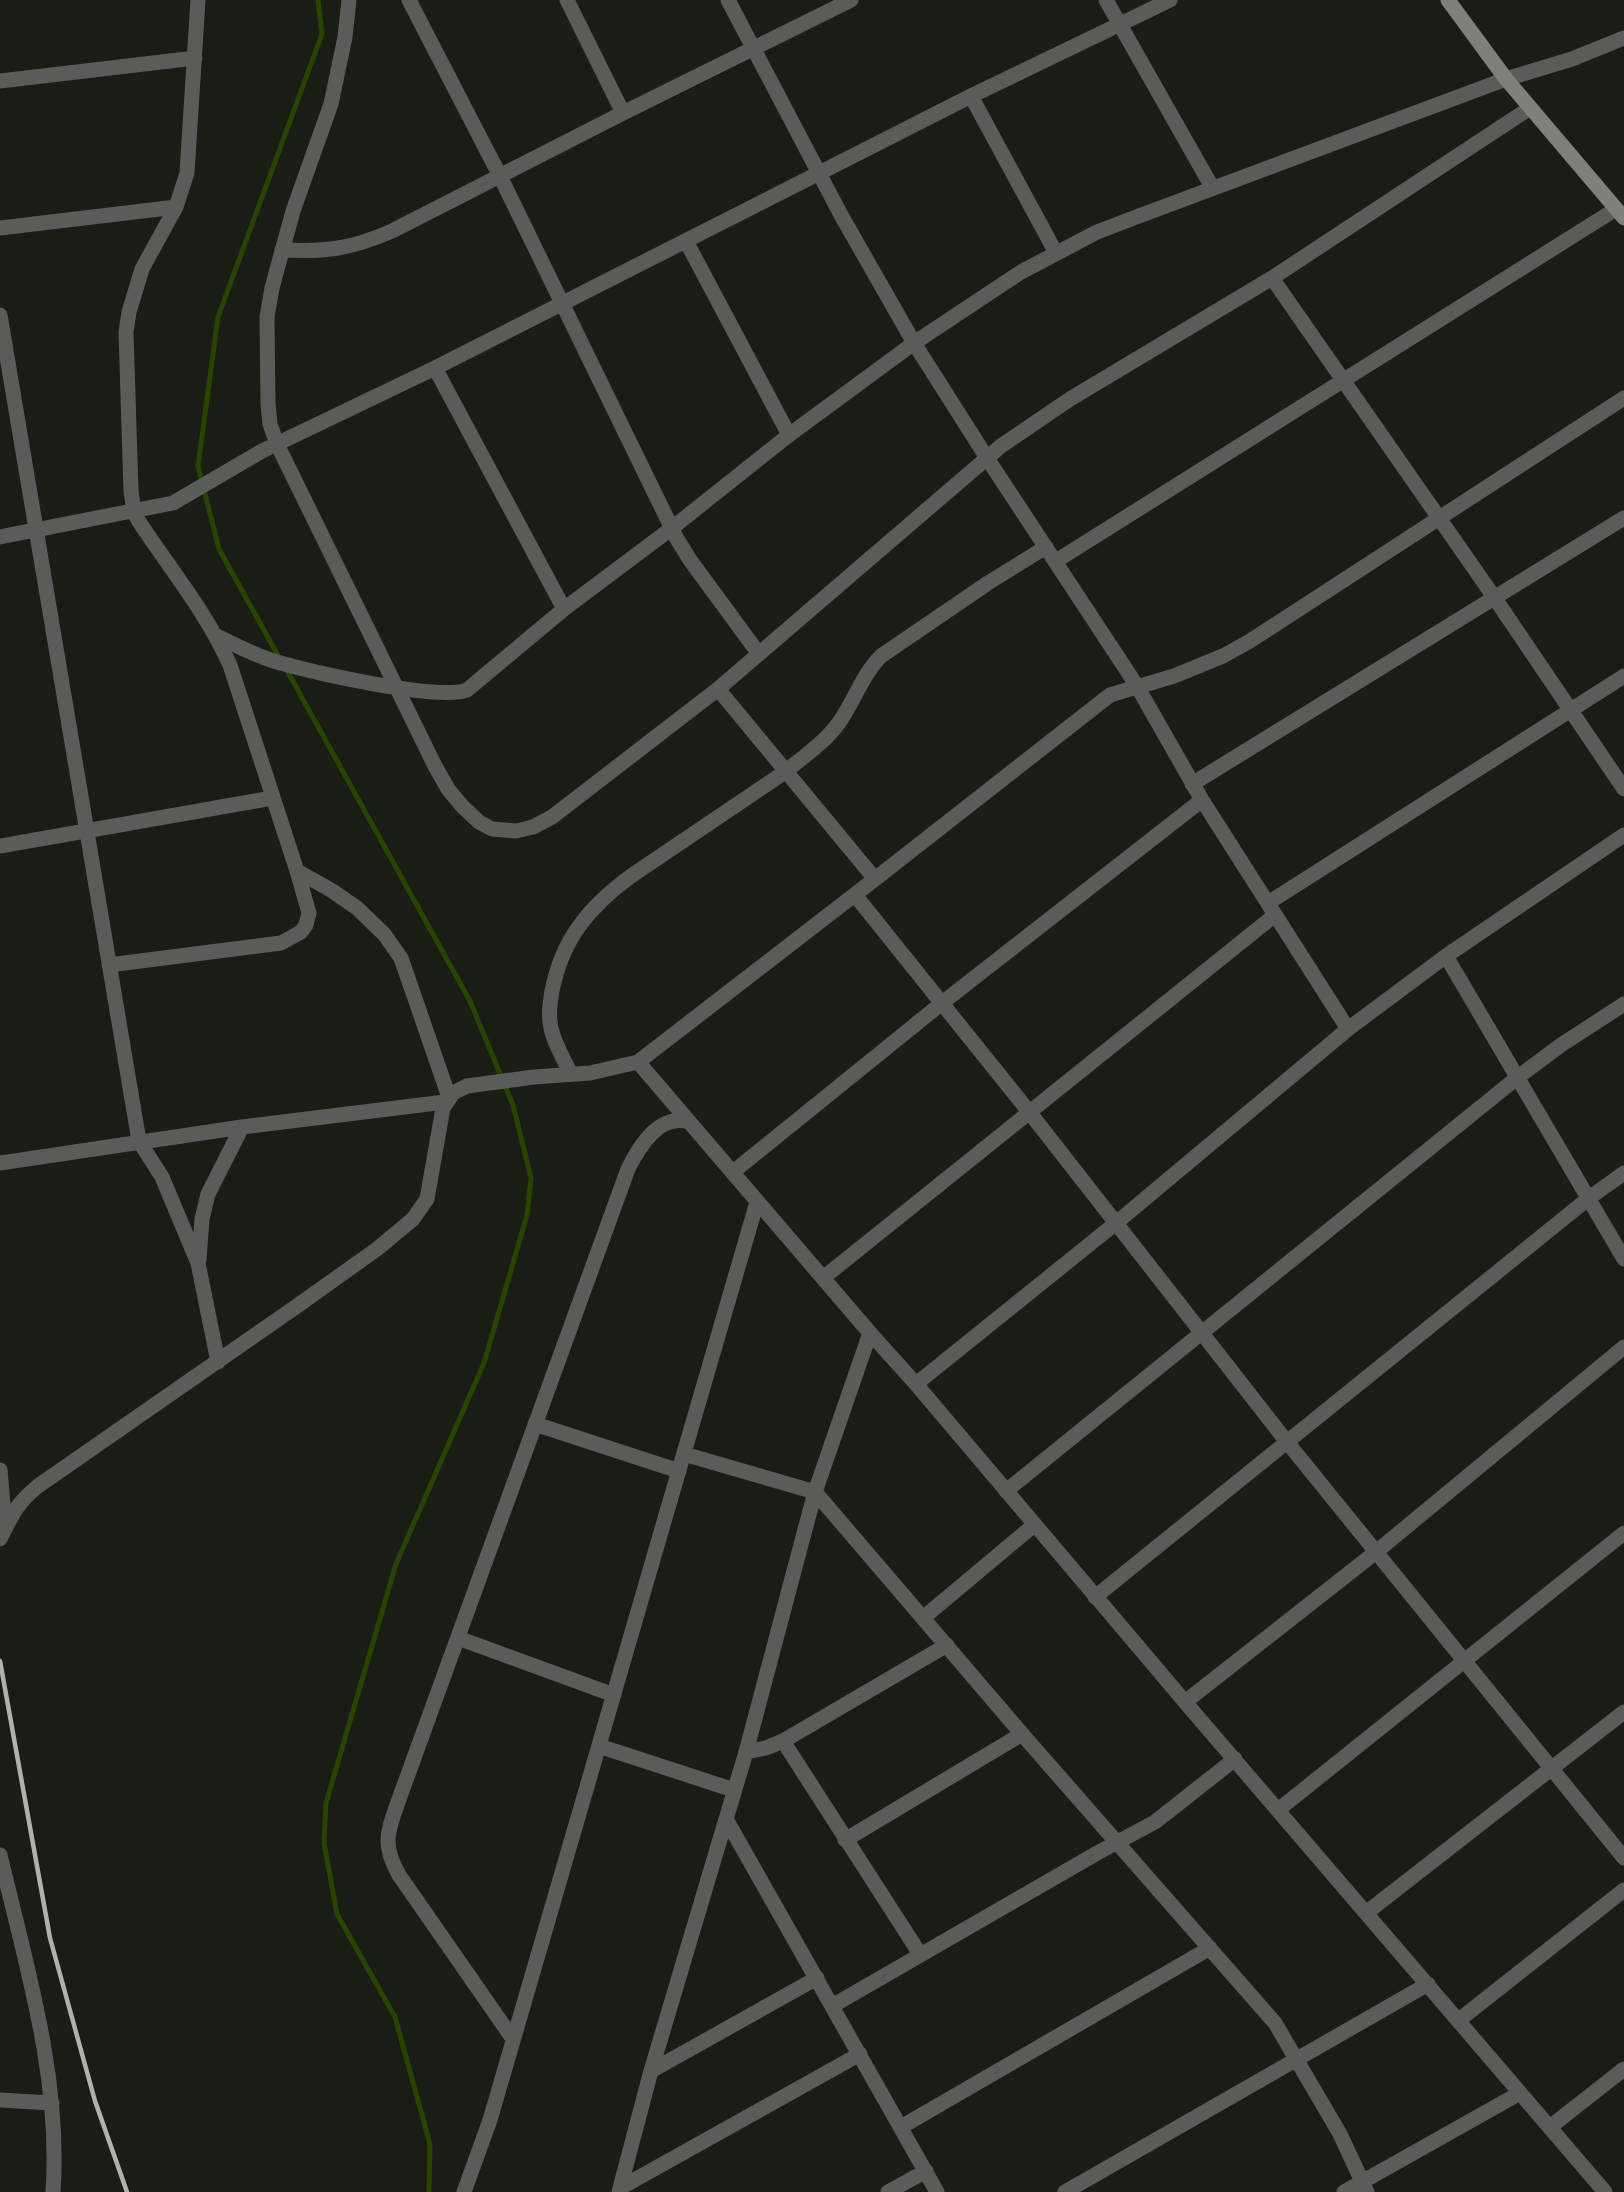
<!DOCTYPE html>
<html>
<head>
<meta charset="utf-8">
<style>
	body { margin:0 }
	canvas { display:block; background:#191d15 }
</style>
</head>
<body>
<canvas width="1624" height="2192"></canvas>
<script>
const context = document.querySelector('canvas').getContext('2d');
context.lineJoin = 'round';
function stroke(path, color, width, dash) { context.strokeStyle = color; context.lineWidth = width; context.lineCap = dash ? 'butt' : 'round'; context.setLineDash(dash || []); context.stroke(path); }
stroke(new Path2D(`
	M 280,659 L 219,549 L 198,466 L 218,317 L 322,34 L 318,0
	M 285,667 L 470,1001 L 513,1105 L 531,1178 L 527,1215 L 484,1363 L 396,1564 L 326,1803 L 324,1843 L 337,1914 L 395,2017 L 430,2144 L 429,2192`), '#274400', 5);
stroke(new Path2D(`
	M 349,0 L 345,37 L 331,104 L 293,211 L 272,288 L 267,317 L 268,404 L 270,424 L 277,444 L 435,766 L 448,789 L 462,806 L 479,822 L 492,829 L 516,831 L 533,827 L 552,817 L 718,689 L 1001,446 L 1070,399 L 1272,278 L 1530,108
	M 409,0 L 500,176 L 677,539 L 690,560 L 759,654
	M 567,0 L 623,113
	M 728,0 L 841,215 L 914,343 L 987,458 L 1137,686 L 1202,800 L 1348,1029
	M 1106,0 L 1212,187
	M 0,81 L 195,58
	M 971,96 L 1056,253
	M 0,228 L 176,207
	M 686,241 L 789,435
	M 282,250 C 326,252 351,249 392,231 L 623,113 L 851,0
	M 1272,278 L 1494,597 L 1624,789
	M 0,315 L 139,1141 L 162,1177 L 198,1263 L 218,1362
	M 435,368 L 564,609
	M 0,537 L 173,503 L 262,451 L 435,368 L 971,96 L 1170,0
	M 1056,561 L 1616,209
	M 217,636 C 237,646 256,656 277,662 C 312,672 436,701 467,690 L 564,609 L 672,528 L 789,435 L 914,343 L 1021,272 L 1097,232 L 1139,216 L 1506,79 L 1572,59 L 1624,38
	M 718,689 L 875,879
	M 1192,784 L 1624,518
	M 0,846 L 272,798
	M 297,871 L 331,890 L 357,908 L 384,934 L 401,958 L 449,1097
	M 855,895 L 1030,1113 L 1287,1442 L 1624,1858
	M 1268,903 L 1624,676
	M 1446,956 L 1624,1259
	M 109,965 L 281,943 L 301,932 L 306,925 L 309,913 L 297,871 L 230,665 C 205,610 170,569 138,520 L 134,511 L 131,491 L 126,332 L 129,312 L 142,269 L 176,207 L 187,173 L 198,0
	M 638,1062 L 870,1333 L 916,1384 L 1185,1702 L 1605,2192
	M 571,1074 C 564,1059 554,1044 551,1028 C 548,1015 550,1004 552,991 C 562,939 589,907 631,876 L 785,772 C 803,757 824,743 838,724 C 854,702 862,675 881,656 L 988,583 L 1046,547
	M 0,1163 L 242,1127 L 445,1102
	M 733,1172 L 942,1003 L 1202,800
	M 199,1260 L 202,1219 L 208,1194 L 242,1127
	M 823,1278 L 1275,915
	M 916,1384 L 1116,1223 L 1348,1029 L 1446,956 L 1624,835
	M 535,1424 L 679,1471
	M 684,1454 L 815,1492 L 1022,1734 L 1275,2023 L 1340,2134 L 1367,2192
	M 0,1470 L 5,1526
	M 1006,1491 L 1518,1077 L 1561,1045 L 1624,1004
	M 0,1539 C 12,1515 16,1504 38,1486 L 297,1306 L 377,1249 L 413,1219 L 427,1199 L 443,1108 L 453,1093 L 467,1086 L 534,1077 L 590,1073 L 638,1062 L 875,879 L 1110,695 L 1174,676 L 1223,656 L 1250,641 L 1624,398
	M 1095,1597 L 1589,1198 L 1624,1173
	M 923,1618 L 1034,1525
	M 458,1638 L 614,1695
	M 1185,1702 L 1376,1552 L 1624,1347
	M 783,1741 L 920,1954
	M 599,1746 L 734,1790
	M 746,1752 L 766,1748 L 783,1741 L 947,1645
	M 1278,1810 L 1624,1533
	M 726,1819 L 937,2192
	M 845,1840 L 1022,1734
	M 0,1855 C 26,1965 61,2078 53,2192
	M 1366,1913 L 1624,1712
	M 832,2006 L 1099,1852 L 1155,1822 L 1235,1759
	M 1459,2020 L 1624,1890
	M 513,2039 L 399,1875 C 382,1845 387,1833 398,1802 L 628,1169 C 639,1147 659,1113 689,1122
	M 651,2071 L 817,1978
	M 0,2100 L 52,2103
	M 901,2127 L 1210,1948
	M 1550,2127 L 1624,2069
	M 620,2188 L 860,2054
	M 464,2192 L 490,2120 L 757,1202
	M 619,2192 L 651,2071 L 746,1752 L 815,1492 L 870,1333
	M 888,2192 L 926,2171
	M 1065,2192 L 1428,1984
	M 1344,2192 L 1520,2093`), '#595c58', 15);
stroke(new Path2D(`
	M 1448,0 L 1506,79 L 1624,218`), '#7d817a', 15);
stroke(new Path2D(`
	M 0,1661 L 50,1938 L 95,2101 L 127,2192`), '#b0b3ad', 4.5);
</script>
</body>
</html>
